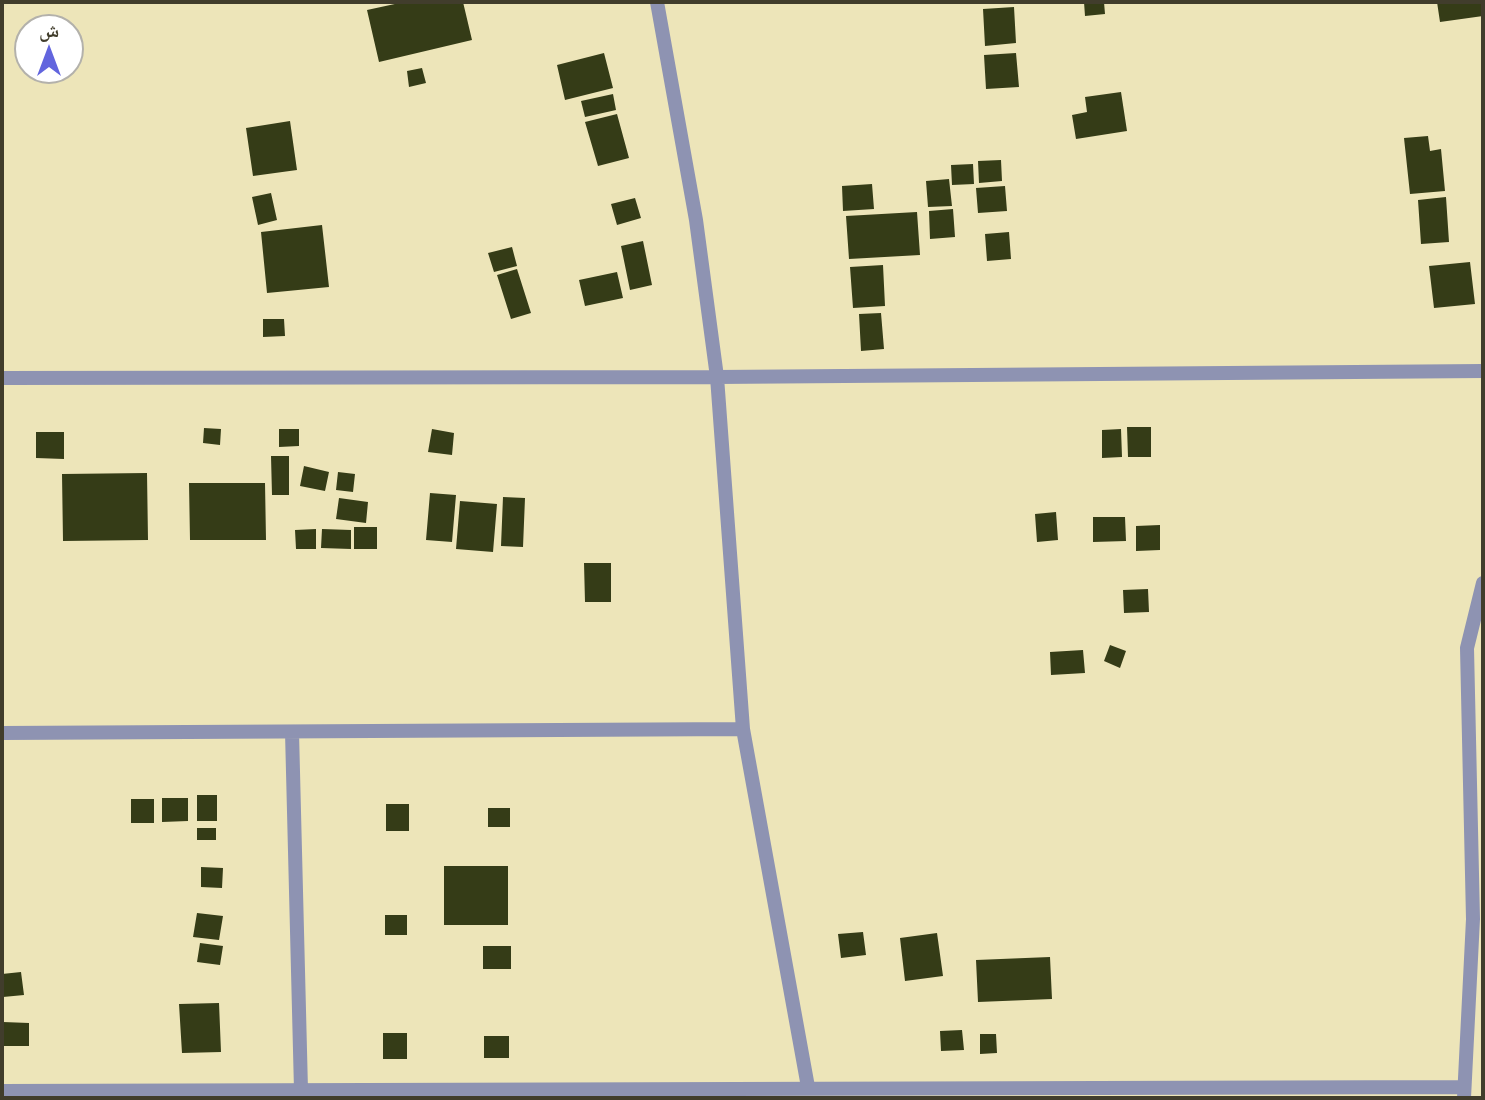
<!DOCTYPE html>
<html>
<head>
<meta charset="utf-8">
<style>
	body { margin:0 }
	#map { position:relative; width:1485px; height:1100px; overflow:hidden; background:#ede5b9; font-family:"PT Sans","Noto Naskh Arabic",sans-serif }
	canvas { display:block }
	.frame { position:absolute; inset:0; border:4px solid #413d2c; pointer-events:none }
	.north { position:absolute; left:14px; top:14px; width:70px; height:70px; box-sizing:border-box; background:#fff; border:2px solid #b3b1ab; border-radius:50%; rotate:0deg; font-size:19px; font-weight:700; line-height:28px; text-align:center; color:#413d2c }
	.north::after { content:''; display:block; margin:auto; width:24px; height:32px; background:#6265de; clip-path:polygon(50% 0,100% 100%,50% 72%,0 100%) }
</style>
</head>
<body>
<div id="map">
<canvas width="1485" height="1100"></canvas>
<div class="frame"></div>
<div class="north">ش</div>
</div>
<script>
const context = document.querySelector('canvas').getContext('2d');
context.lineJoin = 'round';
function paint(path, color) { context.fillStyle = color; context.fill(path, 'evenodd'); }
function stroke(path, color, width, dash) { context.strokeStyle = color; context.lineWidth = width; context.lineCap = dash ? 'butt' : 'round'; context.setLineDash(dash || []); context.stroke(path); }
paint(new Path2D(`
	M 404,2 L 463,2 L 472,40 L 379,62 L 367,10 Z
	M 1084,2 L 1104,2 L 1105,14 L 1085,16 Z
	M 1437,2 L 1483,2 L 1483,16 L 1440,22 Z
	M 1014,7 L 1016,43 L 985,46 L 983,9 Z
	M 604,53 L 613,88 L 565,100 L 557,65 Z
	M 1016,53 L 1019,87 L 986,89 L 984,55 Z
	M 422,68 L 426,83 L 409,87 L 407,71 Z
	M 1121,92 L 1127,131 L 1076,139 L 1072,115 L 1087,112 L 1085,97 Z
	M 613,94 L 616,110 L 585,117 L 581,101 Z
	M 617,114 L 629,158 L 598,166 L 585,122 Z
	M 290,121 L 297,170 L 253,176 L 246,128 Z
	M 1428,136 L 1430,151 L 1441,149 L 1445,191 L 1410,194 L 1404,138 Z
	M 1001,160 L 1002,181 L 979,183 L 978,161 Z
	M 973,164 L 974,184 L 952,185 L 951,165 Z
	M 949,179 L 952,206 L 928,207 L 926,181 Z
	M 872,184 L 874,209 L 843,211 L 842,186 Z
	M 1005,186 L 1007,211 L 978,213 L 976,188 Z
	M 271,193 L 277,220 L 258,225 L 252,197 Z
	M 1446,197 L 1449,242 L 1421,244 L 1418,200 Z
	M 635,198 L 641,218 L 617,225 L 611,204 Z
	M 953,209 L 955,237 L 930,239 L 929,211 Z
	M 917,212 L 920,255 L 849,259 L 846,216 Z
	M 322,225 L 329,287 L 267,293 L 261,232 Z
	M 1009,232 L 1011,259 L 987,261 L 985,234 Z
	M 643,241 L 652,285 L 630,290 L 621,246 Z
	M 512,247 L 517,266 L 494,272 L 488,253 Z
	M 1470,262 L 1475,304 L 1434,308 L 1429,266 Z
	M 883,265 L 885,306 L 853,308 L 850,267 Z
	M 517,269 L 531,313 L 511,319 L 497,275 Z
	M 617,272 L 623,298 L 585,306 L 579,280 Z
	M 881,313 L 884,349 L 861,351 L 859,314 Z
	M 263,319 L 284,319 L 285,336 L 263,337 Z
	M 1127,427 L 1151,427 L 1151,457 L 1128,457 Z
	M 204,428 L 221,429 L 220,445 L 203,443 Z
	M 279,429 L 299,429 L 299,446 L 279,447 Z
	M 432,429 L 454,433 L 452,455 L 428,452 Z
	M 1121,429 L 1122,457 L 1102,458 L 1102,430 Z
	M 36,432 L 64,432 L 64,459 L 36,458 Z
	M 271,456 L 289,456 L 289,495 L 272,495 Z
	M 304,466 L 329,472 L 325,491 L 300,486 Z
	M 338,472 L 355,474 L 353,492 L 336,490 Z
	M 147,473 L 148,540 L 63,541 L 62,474 Z
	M 189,483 L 265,483 L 266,540 L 190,540 Z
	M 430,493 L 456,495 L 452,542 L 426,540 Z
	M 503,497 L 525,498 L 523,547 L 501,546 Z
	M 339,498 L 368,502 L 366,523 L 336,519 Z
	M 460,501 L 497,504 L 493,552 L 456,549 Z
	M 1056,512 L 1058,540 L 1037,542 L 1035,514 Z
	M 1093,517 L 1125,517 L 1126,541 L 1093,542 Z
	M 1160,525 L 1160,550 L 1136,551 L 1136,526 Z
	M 354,527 L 377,527 L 377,549 L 354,549 Z
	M 316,529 L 316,549 L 296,549 L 295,530 Z
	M 322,529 L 351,530 L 351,549 L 321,548 Z
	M 584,563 L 611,563 L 611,602 L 585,602 Z
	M 1148,589 L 1149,612 L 1124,613 L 1123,590 Z
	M 1110,645 L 1126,651 L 1120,668 L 1104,661 Z
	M 1083,650 L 1085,673 L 1051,675 L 1050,652 Z
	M 197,795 L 217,795 L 217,821 L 197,821 Z
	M 162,798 L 188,798 L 188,821 L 162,822 Z
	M 131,799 L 154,799 L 154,823 L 131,823 Z
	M 386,804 L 409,804 L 409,831 L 386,831 Z
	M 488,808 L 510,808 L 510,827 L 488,827 Z
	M 197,828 L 216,828 L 216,840 L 197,840 Z
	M 444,866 L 508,866 L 508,925 L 444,925 Z
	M 201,867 L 223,868 L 222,888 L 201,887 Z
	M 197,913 L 223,916 L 219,940 L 193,937 Z
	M 385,915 L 407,915 L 407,935 L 385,935 Z
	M 863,932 L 866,955 L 841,958 L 838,934 Z
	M 937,933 L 943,976 L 905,981 L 900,938 Z
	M 200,943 L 223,946 L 220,965 L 197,962 Z
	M 483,946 L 511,946 L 511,969 L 483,969 Z
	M 1050,957 L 1052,999 L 978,1002 L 976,960 Z
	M 21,972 L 24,995 L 3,997 L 2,974 Z
	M 219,1003 L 221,1052 L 182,1053 L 179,1004 Z
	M 3,1022 L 29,1023 L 29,1046 L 3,1046 Z
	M 962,1030 L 964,1050 L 941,1051 L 940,1031 Z
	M 383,1033 L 407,1033 L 407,1059 L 383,1059 Z
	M 980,1034 L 996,1034 L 997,1053 L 980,1054 Z
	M 484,1036 L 509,1036 L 509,1058 L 484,1058 Z`), '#353c17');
stroke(new Path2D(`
	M 657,2 L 696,220 L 717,377 L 743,729 L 810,1098
	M 2,378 L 717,377 L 1483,371
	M 292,732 L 301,1090
	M 2,733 L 743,729
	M 2,1091 L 1464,1087
	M 1464,1098 L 1473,919 L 1467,648 L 1483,583`), '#8e93b2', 14);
</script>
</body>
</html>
